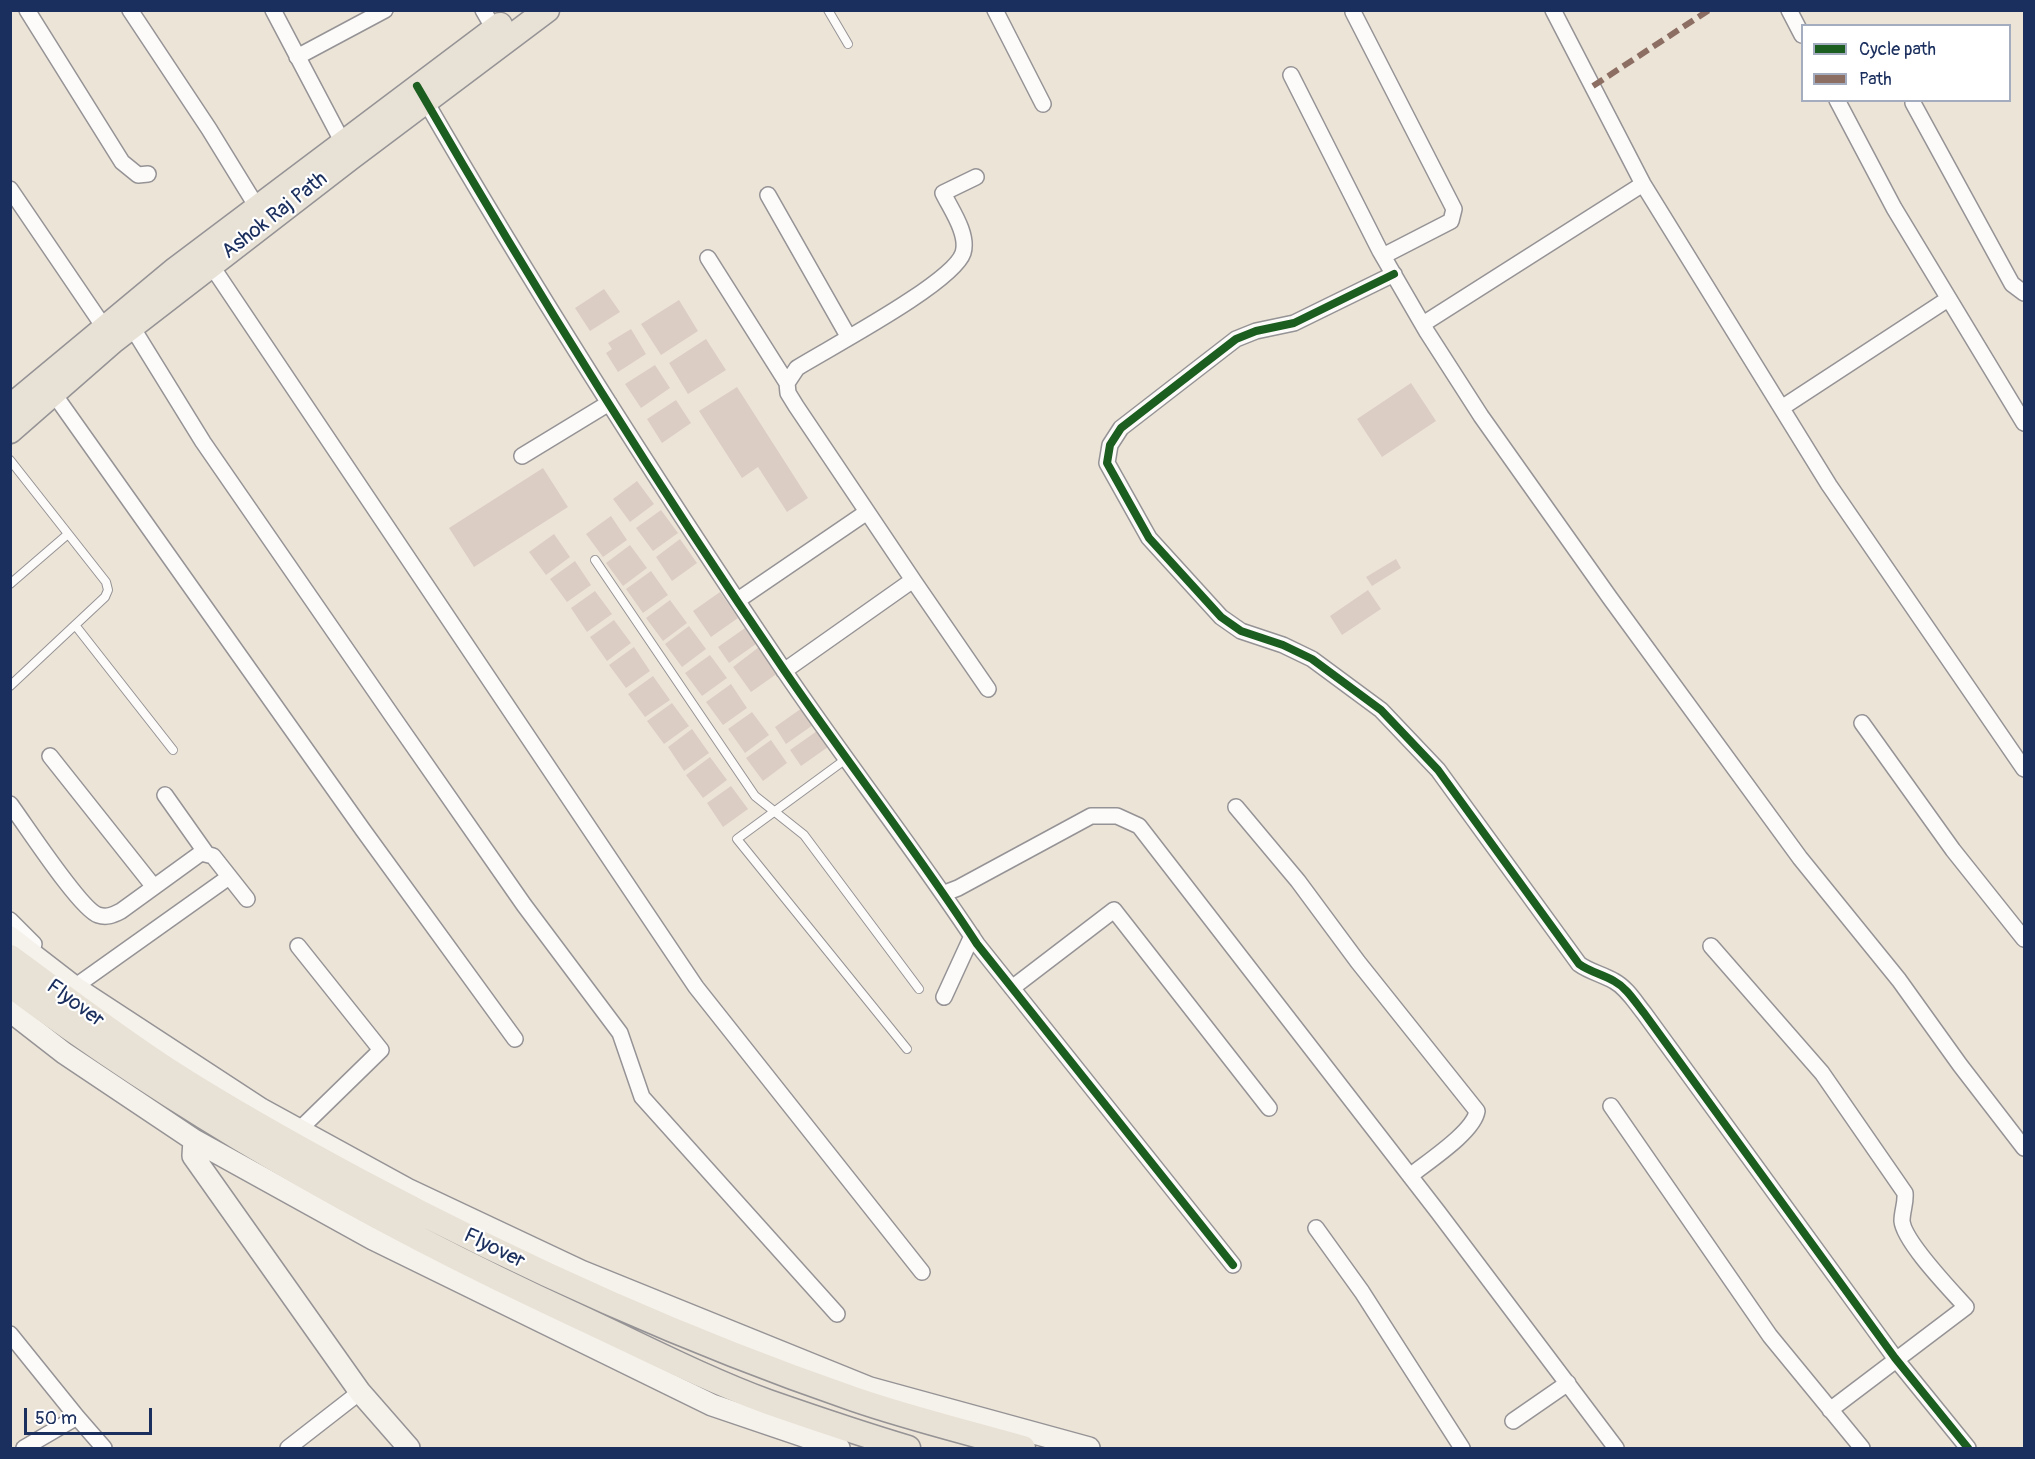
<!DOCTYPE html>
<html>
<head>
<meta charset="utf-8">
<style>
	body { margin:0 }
	#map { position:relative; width:2035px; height:1459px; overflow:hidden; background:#ede4d8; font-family:Pangolin,sans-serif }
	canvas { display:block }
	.frame { position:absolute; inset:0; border:12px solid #1b2f5e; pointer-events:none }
	.legend { position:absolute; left:1801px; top:24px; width:210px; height:78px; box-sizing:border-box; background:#fff; border:2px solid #a4acbf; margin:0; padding:8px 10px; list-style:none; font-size:18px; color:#1b2f5e }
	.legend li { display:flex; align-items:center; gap:12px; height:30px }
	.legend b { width:30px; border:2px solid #a4acbf }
	.scale { position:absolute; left:24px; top:1408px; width:128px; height:27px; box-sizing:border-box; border:3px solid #1b2f5e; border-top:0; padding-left:8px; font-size:18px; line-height:21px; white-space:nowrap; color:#1b2f5e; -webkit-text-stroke:4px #fff; paint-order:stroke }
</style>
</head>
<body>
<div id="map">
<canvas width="2035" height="1459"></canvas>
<div class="frame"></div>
<ul class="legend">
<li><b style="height:8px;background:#1b5e20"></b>Cycle path</li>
<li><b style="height:8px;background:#8d6e63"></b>Path</li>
</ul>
<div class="scale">50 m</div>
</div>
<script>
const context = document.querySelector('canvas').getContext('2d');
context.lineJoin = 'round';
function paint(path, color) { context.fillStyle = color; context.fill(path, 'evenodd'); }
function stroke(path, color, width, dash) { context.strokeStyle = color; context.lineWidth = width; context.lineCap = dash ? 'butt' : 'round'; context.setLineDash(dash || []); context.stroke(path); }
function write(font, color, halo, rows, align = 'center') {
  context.font = font + ' Pangolin,sans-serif'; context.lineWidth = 4.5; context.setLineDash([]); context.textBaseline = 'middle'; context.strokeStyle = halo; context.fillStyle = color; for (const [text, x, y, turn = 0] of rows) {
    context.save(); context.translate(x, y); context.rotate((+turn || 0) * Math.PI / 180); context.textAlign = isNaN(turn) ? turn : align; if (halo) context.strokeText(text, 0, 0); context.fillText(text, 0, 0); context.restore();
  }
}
paint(new Path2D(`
	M 604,289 L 620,312 L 590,331 L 575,308 Z
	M 679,300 L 698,331 L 661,355 L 641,324 Z
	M 631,329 L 646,354 L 618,372 L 606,353 L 612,349 L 608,343 Z
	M 706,339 L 726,370 L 688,394 L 669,363 Z
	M 655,365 L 670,388 L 641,408 L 625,384 Z
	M 1411,383 L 1436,421 L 1382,457 L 1357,419 Z
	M 737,387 L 808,498 L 787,512 L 758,467 L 742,478 L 699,411 Z
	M 676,400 L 691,423 L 662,443 L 647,419 Z
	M 543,468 L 568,507 L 474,567 L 449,528 Z
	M 637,481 L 654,504 L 630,522 L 613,499 Z
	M 661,510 L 678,533 L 653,551 L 636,528 Z
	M 611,516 L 627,540 L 603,557 L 586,534 Z
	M 554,534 L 570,557 L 546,575 L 529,552 Z
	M 680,539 L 697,563 L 672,581 L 656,557 Z
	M 630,545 L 647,568 L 623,586 L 606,563 Z
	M 1396,559 L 1401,568 L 1372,586 L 1366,577 Z
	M 575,561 L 591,585 L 567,602 L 550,579 Z
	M 651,571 L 668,595 L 643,613 L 626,589 Z
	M 1368,590 L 1381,609 L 1342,635 L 1330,616 Z
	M 595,591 L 612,614 L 587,632 L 571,608 Z
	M 720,592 L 738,618 L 711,637 L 693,611 Z
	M 670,600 L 687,623 L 663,641 L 646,618 Z
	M 614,620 L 631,643 L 607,661 L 590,637 Z
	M 689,626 L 706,649 L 682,667 L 665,644 Z
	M 745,628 L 756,644 L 729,663 L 718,647 Z
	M 634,647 L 650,671 L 626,688 L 609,665 Z
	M 759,647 L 778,673 L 751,692 L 733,667 Z
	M 710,655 L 727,678 L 702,696 L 685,673 Z
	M 653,676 L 670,700 L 645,717 L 628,694 Z
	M 731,684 L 747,708 L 723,725 L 706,702 Z
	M 672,703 L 689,726 L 664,744 L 647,721 Z
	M 802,708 L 813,725 L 786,744 L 775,727 Z
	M 752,712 L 769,735 L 745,753 L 728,729 Z
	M 692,729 L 709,753 L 684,771 L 668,747 Z
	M 817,731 L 828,747 L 801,766 L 790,750 Z
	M 771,740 L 787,763 L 763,781 L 746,758 Z
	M 710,757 L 727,780 L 703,798 L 686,775 Z
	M 731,786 L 748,809 L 723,827 L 707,803 Z`), '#dccdc4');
const lane = new Path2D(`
	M 828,10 L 848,44
	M 10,460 L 106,582 L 108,590 L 105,597 L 10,686
	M 595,560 L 755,796 L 804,835 L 919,989
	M 10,584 L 68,534
	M 75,625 L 173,750
	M 846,759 L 737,839 L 907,1049`);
const street = new Path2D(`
	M 27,10 L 122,162 L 138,175 L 148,174
	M 130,10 L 209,129 L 257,207
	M 273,10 L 342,141
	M 483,10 L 498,36
	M 995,10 L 1043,104
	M 1553,10 L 1643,184 L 1829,485 L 2024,769
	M 1789,10 L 1802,35
	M 1353,12 L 1454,209 L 1451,221 L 1383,256
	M 297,57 L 385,10
	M 1291,75 L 1380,251 L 1427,332 L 1481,416 L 1610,598 L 1800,858 L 1899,980 L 1960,1065 L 2024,1148
	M 422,95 C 535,291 657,482 783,669 C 846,762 915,850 977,944 L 1233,1265
	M 1837,100 L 1894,208 L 2024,423
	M 1913,103 L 2012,284 L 2024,293
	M 10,189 L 110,336
	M 768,195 L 848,336
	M 708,258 L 787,383
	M 211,265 L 696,987 L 922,1272
	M 1394,274 L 1294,323 L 1256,331 L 1236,339 L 1121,428 L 1110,445 L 1107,463 L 1149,538 L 1221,617 L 1241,631 L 1283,645 L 1312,659 L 1381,710 L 1438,770 L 1579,964 C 1590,972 1602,974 1614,981 C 1627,988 1635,1002 1644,1013 L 1895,1358 L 1968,1448
	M 1423,324 L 1643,184
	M 132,327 L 203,442 L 393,717 L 524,905 L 620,1033 L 642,1097 L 837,1314
	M 54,394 L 363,830 L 515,1039
	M 1783,407 L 1948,299
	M 522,456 L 609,403
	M 913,580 L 988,689
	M 738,600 L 867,512
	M 784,671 L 913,580 L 796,406 L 788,393 L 787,383 L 797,368 C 829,348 953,283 963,253 C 969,234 950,208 943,193 L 976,177
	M 1862,723 L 1953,850 L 2024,939
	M 50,756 L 154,887
	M 165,795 L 206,853
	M 10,804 C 25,824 80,909 98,915 C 107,918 113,915 121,911 L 201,853 L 213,856 L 247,899
	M 1236,807 L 1298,881 L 1358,962 L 1477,1111 C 1474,1132 1427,1162 1410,1176
	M 945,893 L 958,888 L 1091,816 L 1117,816 L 1139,826 L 1438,1212 L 1616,1448
	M 10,920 L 34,944
	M 298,946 L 381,1050 L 300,1129
	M 1711,946 L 1822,1073 L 1905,1193 C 1906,1203 1902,1211 1902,1221 C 1904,1242 1951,1290 1966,1307 L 1830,1410
	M 80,983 L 229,877
	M 1012,988 L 1114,910 L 1269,1108
	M 944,997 L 972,936
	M 1611,1106 L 1770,1336 L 1862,1448
	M 1316,1228 L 1362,1292 L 1462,1448
	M 10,1334 L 77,1417
	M 1513,1421 L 1568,1383
	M 24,1448 L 77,1417 L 104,1448
	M 288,1448 L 360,1392`);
const secondary = new Path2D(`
	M 10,937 L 76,988 L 261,1109 L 407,1189 L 581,1271 L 870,1388 L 1089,1448
	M 10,1011 L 64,1053 L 194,1140 L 373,1239 L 712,1405 L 839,1448
	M 194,1140 L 193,1156 L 360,1392 L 409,1448`);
const primary = new Path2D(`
	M 10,407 L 176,269 L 500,25
	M 10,431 L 113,341 L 350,158 L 547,10
	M 10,957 C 62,995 114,1035 168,1070 C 230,1110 295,1146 360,1181 C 519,1266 683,1340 854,1399 C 909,1418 967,1432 1023,1448
	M 10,985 C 187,1117 378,1224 577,1316 C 640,1345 703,1378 768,1402 C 814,1418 861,1434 908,1448`);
stroke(lane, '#959395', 10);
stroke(street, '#959395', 18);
stroke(secondary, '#959395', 24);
stroke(primary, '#959395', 27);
stroke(lane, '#fcfbf9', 8);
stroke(street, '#fcfbf9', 15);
stroke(secondary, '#f5f1eb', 21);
stroke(primary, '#e8e1d5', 24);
stroke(new Path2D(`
	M 1593,86 L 1709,10`), '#8d6e63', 6, [12, 6]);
stroke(new Path2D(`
	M 417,86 C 532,285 654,481 784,670 C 847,762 916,850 977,944 L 1233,1265
	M 1394,274 L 1294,323 L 1256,331 L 1236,339 L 1121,428 L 1110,445 L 1107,463 L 1149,538 L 1221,617 L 1241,631 L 1283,645 L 1312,659 L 1381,710 L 1438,770 L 1579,964 C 1590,972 1602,974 1614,981 C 1627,988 1635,1002 1644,1013 L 1895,1358 L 1968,1448`), '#1b5e20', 8);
write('21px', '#1b2f5e', '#fff', [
	["Ashok Raj Path",275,216,-38],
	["Flyover",75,1004,36],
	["Flyover",494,1249,26]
]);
</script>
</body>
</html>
